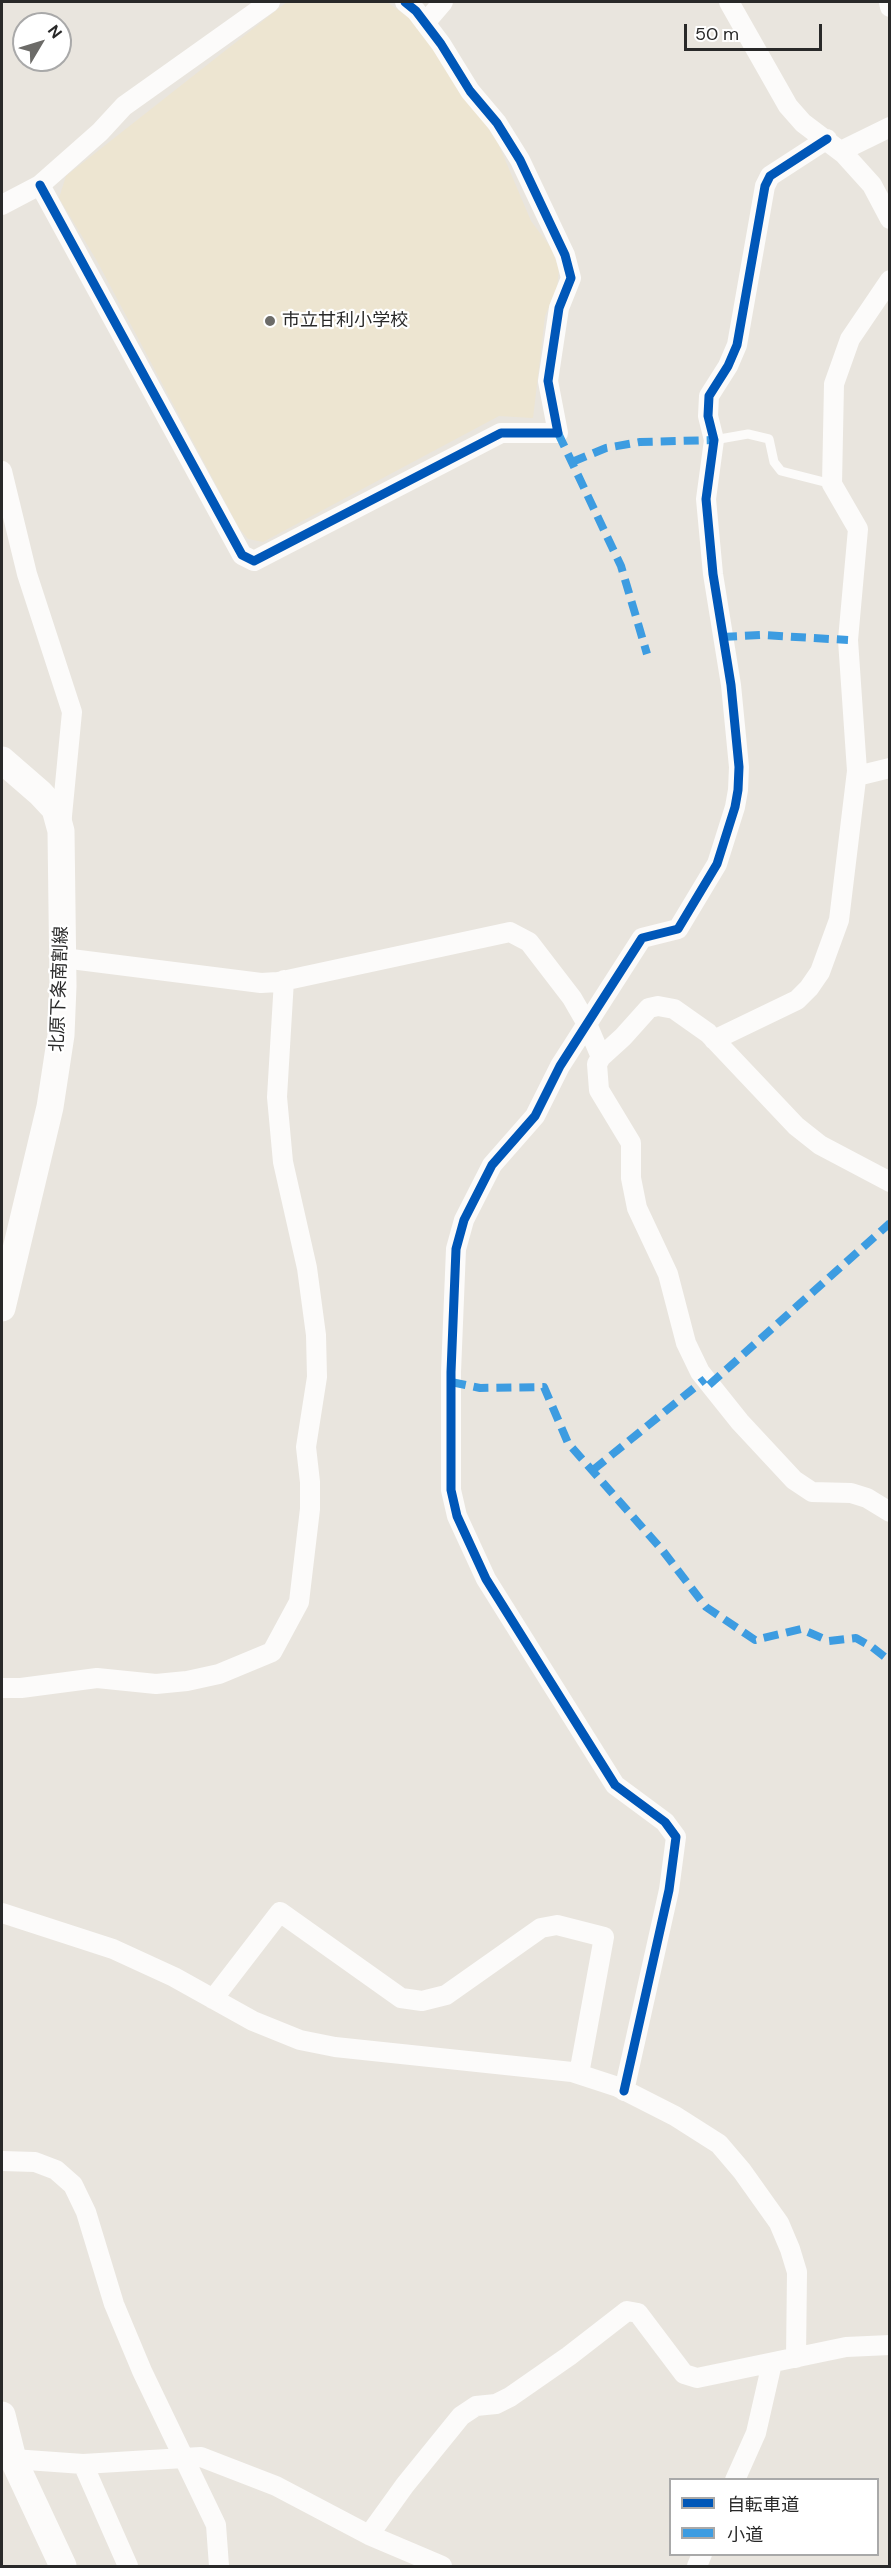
<!DOCTYPE html>
<html>
<head>
<meta charset="utf-8">
<style>
	body { margin:0 }
	#map { position:relative; width:891px; height:2568px; overflow:hidden; background:#e9e5de; font-family:"DM Sans","Noto Sans JP",sans-serif }
	canvas { display:block }
	.frame { position:absolute; inset:0; border:3px solid #292929; pointer-events:none }
	.legend { position:absolute; left:669px; top:2478px; width:210px; height:78px; box-sizing:border-box; background:#fff; border:2px solid #a9a9a9; margin:0; padding:8px 10px; list-style:none; font-size:18px; color:#292929 }
	.legend li { display:flex; align-items:center; gap:12px; height:30px }
	.legend b { width:30px; border:2px solid #a9a9a9 }
	.north { position:absolute; left:12px; top:12px; width:60px; height:60px; box-sizing:border-box; background:#fff; border:2px solid #a9a9a9; border-radius:50%; rotate:52deg; font-size:16px; font-weight:700; line-height:24px; text-align:center; color:#292929 }
	.north::after { content:''; display:block; margin:auto; width:21px; height:27px; background:#6c6b68; clip-path:polygon(50% 0,100% 100%,50% 72%,0 100%) }
	.scale { position:absolute; left:684px; top:24px; width:138px; height:27px; box-sizing:border-box; border:3px solid #292929; border-top:0; padding-left:8px; font-size:18px; line-height:21px; white-space:nowrap; color:#292929; -webkit-text-stroke:4px #fff; paint-order:stroke }
</style>
</head>
<body>
<div id="map">
<canvas width="891" height="2568"></canvas>
<div class="frame"></div>
<ul class="legend">
<li><b style="height:8px;background:#0057b8"></b>自転車道</li>
<li><b style="height:8px;background:#3d9ce1"></b>小道</li>
</ul>
<div class="north">N</div>
<div class="scale">50 m</div>
</div>
<script>
const context = document.querySelector('canvas').getContext('2d');
context.lineJoin = 'round';
function paint(path, color) { context.fillStyle = color; context.fill(path, 'evenodd'); }
function stroke(path, color, width, dash) { context.strokeStyle = color; context.lineWidth = width; context.lineCap = dash ? 'butt' : 'round'; context.setLineDash(dash || []); context.stroke(path); }
function write(font, color, halo, rows, align = 'center') {
  context.font = font + ' "DM Sans","Noto Sans JP",sans-serif'; context.lineWidth = 4.5; context.setLineDash([]); context.textBaseline = 'middle'; context.strokeStyle = halo; context.fillStyle = color; for (const [text, x, y, turn = 0] of rows) {
    context.save(); context.translate(x, y); context.rotate((+turn || 0) * Math.PI / 180); context.textAlign = isNaN(turn) ? turn : align; if (halo) context.strokeText(text, 0, 0); context.fillText(text, 0, 0); context.restore();
  }
}
paint(new Path2D(`
	M 287,2 L 387,2 L 418,24 L 498,143 L 531,221 L 552,249 L 559,269 L 557,288 L 545,316 L 533,418 L 499,416 L 263,542 L 248,539 L 239,528 L 97,261 L 59,198 L 66,176 Z`), '#ede5d1');
stroke(new Path2D(`
	M 714,440 L 748,434 L 769,439 L 774,462 L 781,471 L 832,484`), '#fcfbfa', 9);
stroke(new Path2D(`
	M 729,2 L 788,106 L 803,123 L 844,154 L 872,185 L 890,219
	M 889,2 L 890,7
	M 425,23 L 443,2
	M 841,151 L 890,127
	M 40,185 L 242,555 L 254,561 L 501,433 L 558,433 L 548,381 L 559,308 L 571,278 L 565,255 L 520,160 L 497,123 L 470,91 L 441,44 L 416,11 L 405,2
	M 2,205 L 40,185 L 100,132 L 124,106 L 270,2
	M 2,471 L 27,574 L 72,712 L 61,826
	M 857,776 L 890,768
	M 63,958 L 261,983 L 278,982 L 510,932 L 529,942 L 572,998 L 587,1024 L 601,1057
	M 714,1040 L 797,1000 L 809,988 L 820,972 L 839,920 L 857,771 L 848,640 L 858,529 L 832,484 L 834,384 L 850,339 L 890,280
	M 890,1182 L 820,1145 L 796,1126 L 708,1033 L 674,1009 L 658,1006 L 649,1008 L 623,1037 L 601,1057 L 597,1064 L 599,1090 L 631,1143 L 631,1178 L 637,1208 L 668,1274 L 686,1343 L 700,1372 L 740,1422 L 794,1480 L 812,1492 L 851,1493 L 867,1498 L 890,1512
	M 2,1688 L 21,1688 L 97,1678 L 156,1684 L 187,1681 L 219,1674 L 272,1652 L 299,1602 L 310,1509 L 310,1482 L 306,1447 L 317,1377 L 316,1335 L 307,1268 L 283,1162 L 277,1097 L 284,980
	M 2,1913 L 113,1949 L 174,1977 L 253,2021 L 300,2040 L 335,2047 L 572,2072 L 618,2087 L 675,2116 L 719,2144 L 742,2171 L 779,2223 L 790,2249 L 797,2272 L 796,2358
	M 213,1999 L 280,1912 L 401,1998 L 422,2001 L 446,1995 L 541,1928 L 557,1925 L 604,1937 L 579,2074
	M 624,2091 L 669,1890 L 676,1837 L 665,1822 L 615,1785 L 486,1579 L 457,1516 L 451,1490 L 451,1372 L 456,1249 L 464,1220 L 492,1165 L 535,1116 L 560,1066 L 642,938 L 678,929 L 717,864 L 735,807 L 738,790 L 739,767 L 731,685 L 713,574 L 706,499 L 714,440 L 708,416 L 709,396 L 728,366 L 737,345 L 765,186 L 770,176 L 827,139
	M 2,2161 L 35,2162 L 56,2170 L 73,2185 L 86,2212 L 114,2304 L 142,2371 L 216,2525 L 219,2566
	M 13,2459 L 83,2464 L 201,2457 L 276,2486 L 369,2535 L 442,2566
	M 83,2464 L 128,2566
	M 735,2480 L 756,2433 L 772,2363
	M 369,2535 L 405,2485 L 461,2416 L 476,2406 L 496,2404 L 510,2397 L 569,2356 L 627,2311 L 638,2313 L 684,2374 L 697,2378 L 846,2347 L 890,2345
	M 697,2566 L 702,2554`), '#fcfbfa', 20);
stroke(new Path2D(`
	M 2,760 L 40,793 L 55,809 L 61,831 L 63,986 L 61,1035 L 50,1107 L 2,1308
	M 2,2415 L 13,2459 L 63,2566`), '#fcfbfa', 27);
stroke(new Path2D(`
	M 558,433 L 621,566 L 647,654
	M 572,462 L 606,448 L 640,442 L 714,440
	M 722,637 L 762,635 L 848,640
	M 451,1382 L 480,1388 L 544,1387 L 568,1443 L 663,1551 L 706,1607 L 755,1640 L 801,1629 L 829,1641 L 856,1638 L 872,1647 L 890,1661
	M 709,1385 L 890,1223
	M 593,1470 L 705,1379`), '#3d9ce1', 8, [15, 8]);
stroke(new Path2D(`
	M 40,185 L 242,555 L 254,561 L 501,433 L 558,433 L 548,381 L 559,308 L 571,278 L 565,255 L 520,160 L 497,123 L 470,91 L 441,44 L 416,11 L 405,2
	M 624,2091 L 669,1890 L 676,1837 L 665,1822 L 615,1785 L 486,1579 L 457,1516 L 451,1490 L 451,1372 L 456,1249 L 464,1220 L 492,1165 L 535,1116 L 560,1066 L 642,938 L 678,929 L 717,864 L 735,807 L 738,790 L 739,767 L 731,685 L 713,574 L 706,499 L 714,440 L 708,416 L 709,396 L 728,366 L 737,345 L 765,186 L 770,176 L 827,139`), '#0057b8', 9);
for (const [x, y, r, color] of [
	[270,321,6,"#6c6b68"]
]) { const dot = new Path2D(); dot.arc(x, y, r, 0, 2 * Math.PI); context.fillStyle = color; context.fill(dot); stroke(dot, '#fff', 2); }
write('18px', '#292929', '#fff', [
	["市立甘利小学校",282,321]
], 'left');
write('18px', '#292929', '#fff', [
	["北原下条南割線",60,989,-88]
]);
</script>
</body>
</html>
